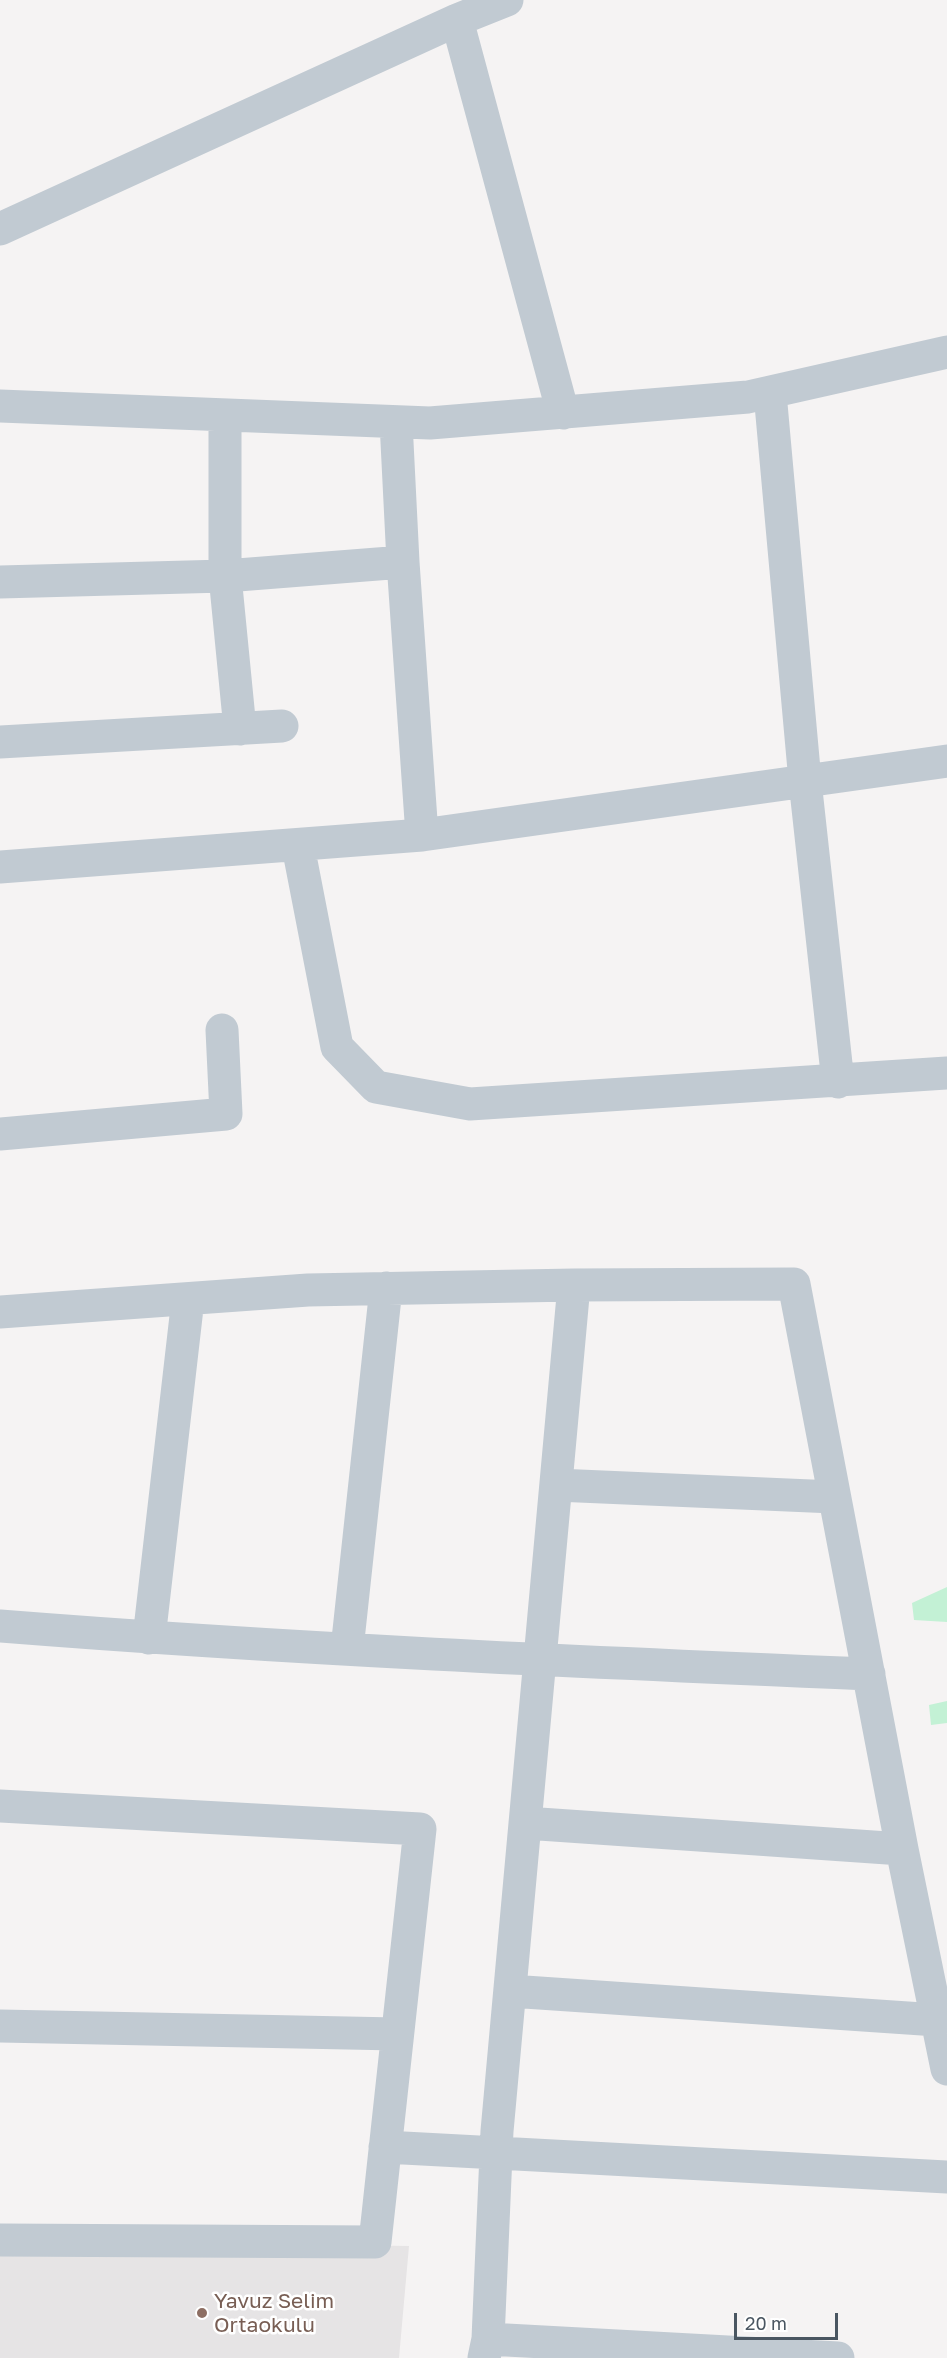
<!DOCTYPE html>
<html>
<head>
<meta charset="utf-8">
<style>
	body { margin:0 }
	#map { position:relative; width:947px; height:2358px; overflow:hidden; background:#f5f3f3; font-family:"Golos Text",sans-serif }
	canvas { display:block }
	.scale { position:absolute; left:734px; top:2313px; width:104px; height:27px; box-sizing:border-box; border:3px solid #4a5661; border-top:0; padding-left:8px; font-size:18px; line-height:21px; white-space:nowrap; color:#4a5661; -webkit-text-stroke:4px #fff; paint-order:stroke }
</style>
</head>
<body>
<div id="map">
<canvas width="947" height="2358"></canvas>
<div class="scale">20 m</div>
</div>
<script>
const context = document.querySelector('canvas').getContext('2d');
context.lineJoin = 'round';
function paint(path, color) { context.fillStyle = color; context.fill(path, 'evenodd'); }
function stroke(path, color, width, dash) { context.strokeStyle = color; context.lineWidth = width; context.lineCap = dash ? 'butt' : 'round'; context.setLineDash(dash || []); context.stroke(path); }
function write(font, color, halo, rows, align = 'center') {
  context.font = font + ' "Golos Text",sans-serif'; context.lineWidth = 5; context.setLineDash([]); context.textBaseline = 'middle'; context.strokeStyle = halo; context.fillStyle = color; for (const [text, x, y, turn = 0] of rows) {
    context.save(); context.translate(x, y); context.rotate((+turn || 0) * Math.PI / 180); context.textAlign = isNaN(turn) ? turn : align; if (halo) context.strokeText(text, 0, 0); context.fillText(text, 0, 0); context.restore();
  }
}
paint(new Path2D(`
	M 0,2240 L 409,2246 L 399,2358 L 0,2358 Z`), '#e6e4e5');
paint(new Path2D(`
	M 947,1587 L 947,1622 L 914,1620 L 912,1603 Z
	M 947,1701 L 947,1723 L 931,1725 L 929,1705 Z`), '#c3f1d5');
stroke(new Path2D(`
	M 457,20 L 563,413
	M 0,229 L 457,20 L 507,0
	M 770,393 L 805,781 L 838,1082
	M 0,406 L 430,423 L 748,397 L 947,352
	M 225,415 L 225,576 L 240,729
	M 396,422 L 403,562 L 422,835
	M 0,582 L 225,576 L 403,562
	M 0,742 L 282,726
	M 298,846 L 337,1047 L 376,1087 L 470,1104 L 947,1073
	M 0,867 L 422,835 L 947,761
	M 0,1134 L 226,1114 L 222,1030
	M 0,1312 L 308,1290 L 574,1285 L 794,1284 L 902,1849 L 947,2069
	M 556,1485 L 834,1497
	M 0,1626 C 289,1649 579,1662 869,1674
	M 149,1638 L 188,1299
	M 347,1649 L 386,1288
	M 0,1806 L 420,1829 L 375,2242 L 0,2240
	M 525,1823 L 902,1849
	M 510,1991 L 937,2020
	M 0,2026 L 397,2034
	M 385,2147 L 947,2177
	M 488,2339 L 838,2358
	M 484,2358 L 488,2339 L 497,2131 L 574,1285`), '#c1cad2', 33);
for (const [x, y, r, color] of [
	[202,2313,6,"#8d6e63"]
]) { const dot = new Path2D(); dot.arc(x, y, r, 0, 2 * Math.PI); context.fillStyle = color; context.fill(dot); stroke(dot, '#fff', 2); }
write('21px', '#785e54', '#fff', [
	["Yavuz Selim",214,2301],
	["Ortaokulu",214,2325]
], 'left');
</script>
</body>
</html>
